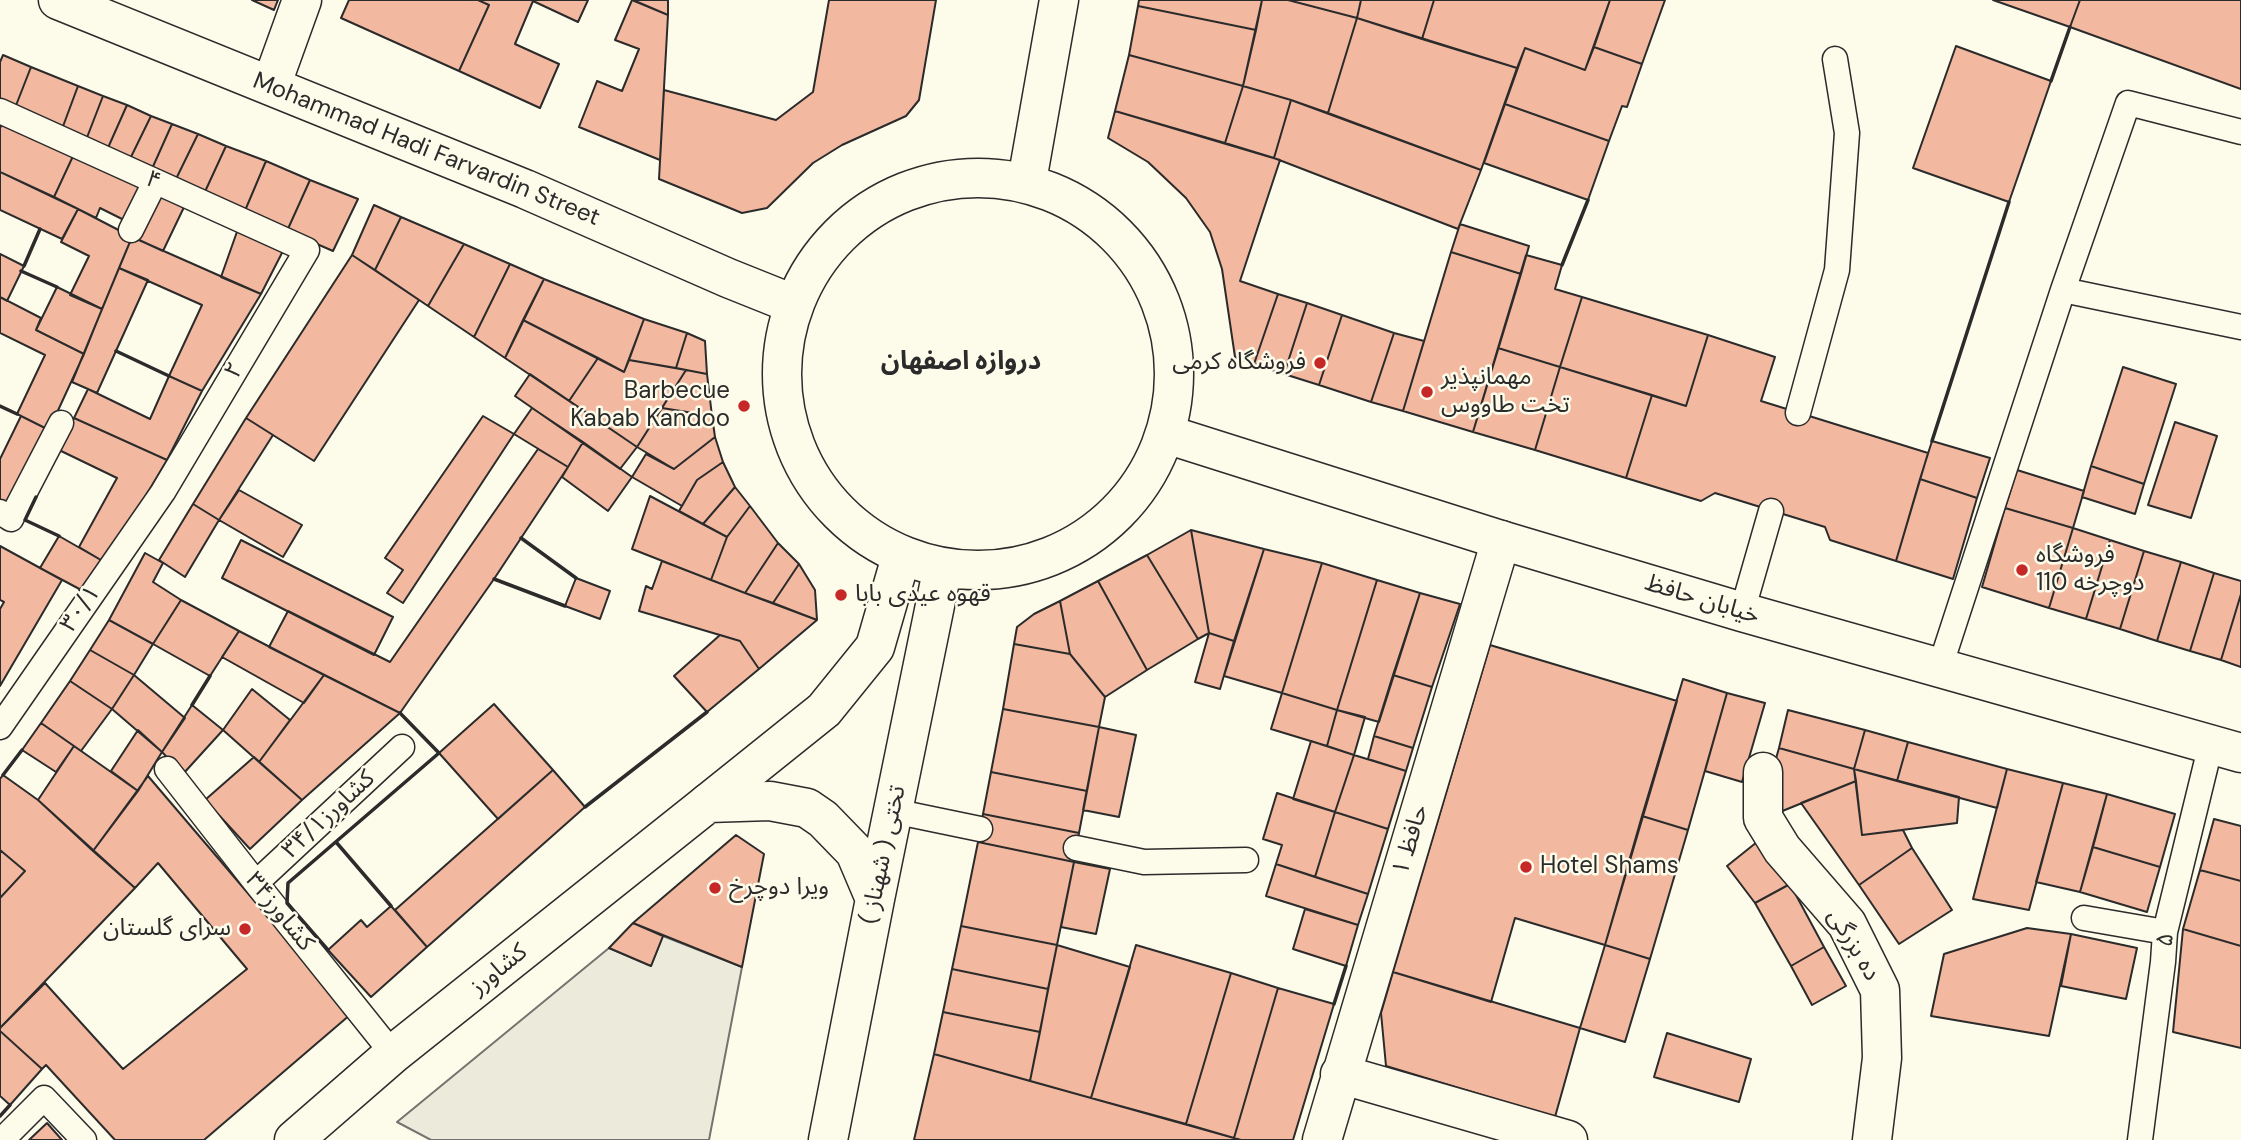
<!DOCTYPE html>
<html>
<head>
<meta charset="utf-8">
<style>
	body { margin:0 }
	canvas { display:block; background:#fdfbea }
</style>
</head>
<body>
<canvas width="2241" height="1140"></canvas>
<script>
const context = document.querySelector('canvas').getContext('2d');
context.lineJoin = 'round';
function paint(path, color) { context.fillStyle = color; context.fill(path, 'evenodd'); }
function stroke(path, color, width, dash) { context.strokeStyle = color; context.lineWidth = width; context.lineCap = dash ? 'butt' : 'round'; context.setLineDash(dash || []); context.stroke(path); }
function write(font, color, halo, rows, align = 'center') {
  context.font = font + ' "DM Sans","Noto Sans Arabic",sans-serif'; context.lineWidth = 5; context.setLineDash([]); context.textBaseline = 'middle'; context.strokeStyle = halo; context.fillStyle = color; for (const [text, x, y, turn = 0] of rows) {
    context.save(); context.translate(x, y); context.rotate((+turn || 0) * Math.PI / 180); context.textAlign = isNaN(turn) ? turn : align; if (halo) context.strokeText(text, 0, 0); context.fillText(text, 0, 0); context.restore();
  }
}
const parking = new Path2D(`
	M 663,936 L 742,967 L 709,1140 L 431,1140 L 397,1122 L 609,948 L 651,966 Z`);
paint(parking, '#eceadb');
stroke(parking, '#74746e', 2);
const building = new Path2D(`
	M 252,0 L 278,0 L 274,10 Z
	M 349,0 L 478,0 L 489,5 L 459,71 L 341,18 Z
	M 478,0 L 588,0 L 578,22 L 533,1 L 515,44 L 559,64 L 540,108 L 459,71 L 489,5 Z
	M 632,0 L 668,15 L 660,160 L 579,127 L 597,81 L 622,91 L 639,49 L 615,40 Z
	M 633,0 L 668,0 L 668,15 Z
	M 829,0 L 936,0 L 919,100 L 906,116 L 842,145 L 813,163 L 767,208 L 742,213 L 659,179 L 664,90 L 776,120 L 813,92 Z
	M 1139,0 L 1262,0 L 1256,30 L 1138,6 Z
	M 1262,0 L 1288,0 L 1357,18 L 1328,113 L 1291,100 L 1243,86 Z
	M 1288,0 L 1361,0 L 1357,18 Z
	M 1361,0 L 1434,0 L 1422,39 L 1357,18 Z
	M 1434,0 L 1610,0 L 1585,70 L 1525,48 L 1517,68 L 1422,39 Z
	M 1610,0 L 1665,0 L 1642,64 L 1594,47 Z
	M 1993,0 L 2080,0 L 2070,27 Z
	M 2080,0 L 2241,0 L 2241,89 L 2070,27 Z
	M 1138,6 L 1256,30 L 1243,86 L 1129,55 Z
	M 1357,18 L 1517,68 L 1481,170 L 1328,113 Z
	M 1956,46 L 2051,81 L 2009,202 L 1913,168 Z
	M 1594,47 L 1642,64 L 1627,107 L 1622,106 L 1609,141 L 1505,104 L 1525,48 L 1585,70 Z
	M 3,55 L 31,67 L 15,108 L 0,101 L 0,62 Z
	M 1129,55 L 1243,86 L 1225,143 L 1115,111 Z
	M 31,67 L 78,86 L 62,129 L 15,108 Z
	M 78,86 L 103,96 L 86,140 L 62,129 Z
	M 1243,86 L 1291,100 L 1274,158 L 1225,143 Z
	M 103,96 L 127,105 L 107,150 L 86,140 Z
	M 1291,100 L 1481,170 L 1458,229 L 1274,158 Z
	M 1505,104 L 1609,141 L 1588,200 L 1484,163 Z
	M 127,105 L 151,116 L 129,161 L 107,150 Z
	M 1115,111 L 1280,160 L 1240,281 L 1278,294 L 1254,364 L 1235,357 L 1222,269 L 1210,232 L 1186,198 L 1148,162 L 1108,138 Z
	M 151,116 L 172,124 L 151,171 L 129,161 Z
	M 4,120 L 74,154 L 54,197 L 0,172 L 0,128 Z
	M 172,124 L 198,134 L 175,181 L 151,171 Z
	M 198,134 L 226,146 L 203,196 L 175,181 Z
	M 226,146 L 266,161 L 244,213 L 203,196 Z
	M 74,154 L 145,188 L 128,222 L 100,208 L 96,218 L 54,197 Z
	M 266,161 L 310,180 L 287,231 L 244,213 Z
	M 0,172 L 78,209 L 62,239 L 0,210 Z
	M 310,180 L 358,199 L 333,251 L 287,231 Z
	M 162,193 L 186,203 L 163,251 L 137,239 Z
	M 374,205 L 401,217 L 375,270 L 352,255 Z
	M 78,209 L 132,237 L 102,309 L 70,295 L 89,256 L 61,242 Z
	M 401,217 L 464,244 L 428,306 L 375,270 Z
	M 1460,224 L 1529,246 L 1521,274 L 1451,252 Z
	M 239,226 L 286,245 L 261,294 L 221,277 Z
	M 132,237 L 261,294 L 202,391 L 169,376 L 202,305 L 119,268 Z
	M 464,244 L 510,264 L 474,337 L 428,306 Z
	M 1451,252 L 1521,274 L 1473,432 L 1403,411 Z
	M 0,254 L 24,266 L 7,301 L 0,297 Z
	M 352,255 L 419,300 L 314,461 L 246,418 Z
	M 1526,255 L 1562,265 L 1555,289 L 1582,297 L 1560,367 L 1498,348 Z
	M 510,264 L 544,279 L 505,358 L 474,337 Z
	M 119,268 L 148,280 L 97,393 L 72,382 Z
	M 544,279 L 644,319 L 624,372 L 523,320 Z
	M 57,287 L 102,309 L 84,354 L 36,330 Z
	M 1278,294 L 1307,303 L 1284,374 L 1254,364 Z
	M 0,297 L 41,318 L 36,330 L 84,354 L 49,430 L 17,414 L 45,355 L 0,333 Z
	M 1582,297 L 1708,335 L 1686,406 L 1560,367 Z
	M 1307,303 L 1342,315 L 1319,385 L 1284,374 Z
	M 1342,315 L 1394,333 L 1371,402 L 1319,385 Z
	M 644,319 L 687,333 L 676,368 L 629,360 Z
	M 523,320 L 598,358 L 569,401 L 505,358 Z
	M 687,333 L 705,341 L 707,374 L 676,368 Z
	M 1394,333 L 1424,341 L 1403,411 L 1371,402 Z
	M 1708,335 L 1775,357 L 1761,401 L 1928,453 L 1896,561 L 1830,540 L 1825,527 L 1715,493 L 1701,501 L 1626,478 L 1652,395 L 1686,406 Z
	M 1498,348 L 1560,367 L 1535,450 L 1473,432 Z
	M 598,358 L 624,372 L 629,360 L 686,370 L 637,447 L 569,401 Z
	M 1560,367 L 1652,395 L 1626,478 L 1535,450 Z
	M 2123,367 L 2176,384 L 2144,484 L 2091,466 Z
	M 686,370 L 707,374 L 712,416 L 662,408 Z
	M 530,374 L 637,447 L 620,469 L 515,396 Z
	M 169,376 L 202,391 L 167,460 L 74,418 L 88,389 L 150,419 Z
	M 532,408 L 583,442 L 568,467 L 514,434 Z
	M 662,408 L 712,416 L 715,437 L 674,469 L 637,447 Z
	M 21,416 L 49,430 L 10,508 L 0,502 L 0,459 Z
	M 483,416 L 514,434 L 403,603 L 387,593 L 403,570 L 385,558 Z
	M 74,418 L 167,460 L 106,563 L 79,547 L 117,478 L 59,450 Z
	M 246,418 L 273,435 L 219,520 L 193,504 Z
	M 2175,422 L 2217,436 L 2191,518 L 2148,505 Z
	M 715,437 L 723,462 L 697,480 L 682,506 L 632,477 L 646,454 L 674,469 Z
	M 1932,441 L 1990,458 L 1977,498 L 1920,479 Z
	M 583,442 L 632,477 L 608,511 L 562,477 Z
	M 538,449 L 568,467 L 494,579 L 400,713 L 269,647 L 288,611 L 390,662 Z
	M 723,462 L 735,487 L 703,524 L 679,511 L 697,480 Z
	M 2091,466 L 2144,484 L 2135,514 L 2082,497 Z
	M 2017,470 L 2084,491 L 2073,528 L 2005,508 Z
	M 1920,479 L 1977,498 L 1953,579 L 1896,561 Z
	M 735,487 L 750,506 L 727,537 L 703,524 Z
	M 239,490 L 302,525 L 283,557 L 219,520 Z
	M 650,496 L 727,537 L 711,580 L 632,549 Z
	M 193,504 L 219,520 L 185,577 L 159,560 Z
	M 750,506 L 778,543 L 745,593 L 711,580 L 727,537 Z
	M 2005,508 L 2073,528 L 2049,608 L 1982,587 Z
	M 2073,528 L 2110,540 L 2086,619 L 2049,608 Z
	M 1191,530 L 1209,633 L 1198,639 L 1147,555 Z
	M 1191,530 L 1264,549 L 1234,641 L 1209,633 Z
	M 59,536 L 106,563 L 85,592 L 40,568 Z
	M 241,540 L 393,617 L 374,655 L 222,578 Z
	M 2110,540 L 2144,551 L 2120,629 L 2086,619 Z
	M 778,543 L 799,564 L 773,603 L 745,593 Z
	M 0,546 L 62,580 L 0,686 L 0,609 L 4,602 L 0,600 Z
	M 1264,549 L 1322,563 L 1282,693 L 1224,676 Z
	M 2144,551 L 2181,562 L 2157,641 L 2120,629 Z
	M 145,553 L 163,563 L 153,582 L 181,600 L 153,644 L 109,620 Z
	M 1147,555 L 1198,639 L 1147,670 L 1098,581 Z
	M 662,561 L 745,593 L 817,620 L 759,669 L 740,641 L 639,611 L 646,586 L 652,589 Z
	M 2181,562 L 2214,573 L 2190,651 L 2157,641 Z
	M 1322,563 L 1377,580 L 1337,710 L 1282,693 Z
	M 799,564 L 815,590 L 817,620 L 773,603 Z
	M 2214,573 L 2241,581 L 2241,594 L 2221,660 L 2190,651 Z
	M 576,578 L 610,591 L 600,619 L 565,606 Z
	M 1377,580 L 1420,593 L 1379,722 L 1337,710 Z
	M 1098,581 L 1147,670 L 1105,697 L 1070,654 L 1060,601 Z
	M 1420,593 L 1460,604 L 1432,687 L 1393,675 Z
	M 2241,594 L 2241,667 L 2221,660 Z
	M 181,600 L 239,631 L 210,676 L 153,644 Z
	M 1060,601 L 1070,654 L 1014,644 L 1017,627 L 1034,614 Z
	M 109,620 L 153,644 L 134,675 L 90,650 Z
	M 239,631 L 324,675 L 304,703 L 222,657 Z
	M 1209,633 L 1234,641 L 1220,689 L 1195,682 Z
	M 720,635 L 740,641 L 759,669 L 707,712 L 674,676 Z
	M 1014,644 L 1070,654 L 1105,697 L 1099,727 L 1003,709 Z
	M 1490,645 L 1677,701 L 1605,945 L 1515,918 L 1491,1002 L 1393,972 Z
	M 90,650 L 134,675 L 112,709 L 70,681 Z
	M 134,675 L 185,718 L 162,752 L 112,709 Z
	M 324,675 L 400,713 L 302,800 L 259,762 Z
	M 1393,675 L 1432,687 L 1413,748 L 1374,736 Z
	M 1683,679 L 1727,693 L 1688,830 L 1642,816 Z
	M 70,681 L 112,709 L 81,751 L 41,723 Z
	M 252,689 L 290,720 L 259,762 L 223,730 Z
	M 1282,693 L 1337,710 L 1327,746 L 1271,729 Z
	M 1727,693 L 1765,703 L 1742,782 L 1705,771 Z
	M 494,704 L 553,770 L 498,819 L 439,753 Z
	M 192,705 L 223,730 L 183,774 L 162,752 Z
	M 1003,709 L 1099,727 L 1087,791 L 991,772 Z
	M 1337,710 L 1365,717 L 1354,755 L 1327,746 Z
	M 1788,710 L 1865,730 L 1854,769 L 1779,748 Z
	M 41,723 L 74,746 L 56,772 L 22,750 Z
	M 1099,727 L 1136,735 L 1119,817 L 1083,810 Z
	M 138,730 L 162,752 L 138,791 L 111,771 Z
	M 1865,730 L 1908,742 L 1897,781 L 1854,769 Z
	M 1374,736 L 1413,748 L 1406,771 L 1368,759 Z
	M 1311,741 L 1354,755 L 1335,812 L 1293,799 Z
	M 1908,742 L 2007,769 L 1997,808 L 1897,781 Z
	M 74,746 L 138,791 L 93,851 L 38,800 Z
	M 1779,748 L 1854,769 L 1856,781 L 1780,812 L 1771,776 Z
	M 1354,755 L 1406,771 L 1388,829 L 1335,812 Z
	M 254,757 L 302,800 L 250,849 L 205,800 Z
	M 1854,769 L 1959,797 L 1957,823 L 1862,835 Z
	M 2007,769 L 2063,783 L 2029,910 L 1973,899 Z
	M 553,770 L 585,807 L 427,947 L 395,910 Z
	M 991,772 L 1087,791 L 1079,833 L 983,814 Z
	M 3,775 L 38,800 L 135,888 L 0,1028 L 0,898 L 25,871 L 0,850 L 0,779 Z
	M 148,776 L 351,1014 L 204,1140 L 115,1140 L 46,1065 L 42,1069 L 0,1031 L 0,1028 L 45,983 L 123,1069 L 247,969 L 158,863 L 135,888 L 93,851 Z
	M 1856,781 L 1862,835 L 1903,830 L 1912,848 L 1859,885 L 1801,803 Z
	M 2063,783 L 2107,794 L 2080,892 L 2036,882 Z
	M 1277,793 L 1335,812 L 1315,877 L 1276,864 L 1282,845 L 1263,839 Z
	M 2107,794 L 2175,814 L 2160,867 L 2093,847 Z
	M 1335,812 L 1388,829 L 1368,894 L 1315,877 Z
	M 983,814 L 1079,833 L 1074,862 L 978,842 Z
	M 1642,816 L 1688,830 L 1650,959 L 1605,945 Z
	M 2214,819 L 2241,826 L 2241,881 L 2200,870 Z
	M 736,835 L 764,854 L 742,967 L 633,923 Z
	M 978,842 L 1074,862 L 1057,945 L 961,926 Z
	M 1757,842 L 1790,884 L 1755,903 L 1727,866 Z
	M 2093,847 L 2160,867 L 2147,912 L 2080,892 Z
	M 1912,848 L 1952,910 L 1899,944 L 1859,885 Z
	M 0,850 L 25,871 L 0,898 Z
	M 1074,862 L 1110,869 L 1096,934 L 1061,927 Z
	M 1276,864 L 1368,894 L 1358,925 L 1266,896 Z
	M 2200,870 L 2241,881 L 2241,946 L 2183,929 Z
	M 1790,884 L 1824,947 L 1791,966 L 1755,903 Z
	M 391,906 L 427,947 L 371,997 L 328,950 L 361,920 L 367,927 Z
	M 1305,909 L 1358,925 L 1346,966 L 1293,949 Z
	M 633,923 L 663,936 L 651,966 L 609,948 Z
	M 961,926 L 1057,945 L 1048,989 L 952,969 Z
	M 2027,928 L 2071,934 L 2049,1036 L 1931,1016 L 1944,954 Z
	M 2183,929 L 2241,946 L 2241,1048 L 2173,1032 Z
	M 2071,934 L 2137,948 L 2126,999 L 2061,986 Z
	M 1057,945 L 1130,967 L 1091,1098 L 1030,1081 Z
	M 1136,945 L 1231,973 L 1186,1124 L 1091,1098 Z
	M 1605,945 L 1650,959 L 1625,1042 L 1580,1028 Z
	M 1824,947 L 1846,986 L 1812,1005 L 1791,966 Z
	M 952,969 L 1048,989 L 1040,1032 L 943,1012 Z
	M 1393,972 L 1580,1028 L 1555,1117 L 1386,1066 L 1381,1013 Z
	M 1231,973 L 1278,988 L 1234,1138 L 1186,1124 Z
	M 1278,988 L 1334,1004 L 1293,1140 L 1241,1140 L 1234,1138 Z
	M 943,1012 L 1040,1032 L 1030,1081 L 934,1054 Z
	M 0,1031 L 42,1069 L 10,1105 L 0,1096 Z
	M 1667,1033 L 1751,1059 L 1739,1102 L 1654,1077 Z
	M 934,1054 L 1091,1098 L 1241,1140 L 914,1140 Z
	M 47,1123 L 62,1140 L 29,1140 Z`);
paint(building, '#f2b8a0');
stroke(building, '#2b2b2b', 2);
const lane = new Path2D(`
	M 0,111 L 307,250 L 163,492 L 0,727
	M 131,230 L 155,182
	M 2063,290 L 2241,327
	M 1798,413 L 1837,270 L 1847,133 L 1835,59
	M 0,512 L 11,519 L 61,423
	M 1742,612 L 1771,511
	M 1940,667 L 2063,290 L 2128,103 L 2241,132
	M 167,769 L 256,883 L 393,1054
	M 893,811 L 980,829
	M 1076,848 L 1144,862 L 1246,860
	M 256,883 L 402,747
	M 2084,918 L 2165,932
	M 2,1140 L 44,1098 L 84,1140
	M 2140,1140 L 2163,962 L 2165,932 L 2211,744`);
const street = new Path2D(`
	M 58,0 L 525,189 L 728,278 L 793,304
	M 271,86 L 302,0
	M 1763,772 L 1763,818 L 1782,849 L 1847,924 L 1880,990 L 1882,1058 L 1872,1140
	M 708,803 L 824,710 L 875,647 L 901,557
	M 1340,1074 L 1568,1140
	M 1322,1140 L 1501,540`);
const secondary = new Path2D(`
	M782 374a196 196 0 1 1 392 0a196 196 0 1 1-392 0Z
	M 1027,181 L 1059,0
	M 1166,434 L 1501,540 L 1742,612 L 2241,753
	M 294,1140 L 393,1054 L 708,803 L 770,801 L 807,808 L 823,819 L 855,852 L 875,899
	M 828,1140 L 875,899 L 942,571`);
stroke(lane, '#2b2b2b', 27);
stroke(street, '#2b2b2b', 41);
stroke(secondary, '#2b2b2b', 41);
stroke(lane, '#fdfbea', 24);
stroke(street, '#fdfbea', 38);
stroke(secondary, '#fdfbea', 38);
stroke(new Path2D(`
	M 2051,81 L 2070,27
	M 1562,265 L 1588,200
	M 24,266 L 40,229
	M 21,271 L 57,287
	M 116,351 L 169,376
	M 0,406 L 17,414
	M 1932,441 L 2009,202
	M 36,497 L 25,520 L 59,536
	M 521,538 L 576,578
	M 494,579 L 565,606
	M 192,705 L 210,676
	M 3,775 L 22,750
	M 585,807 L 707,712
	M 336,842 L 391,906
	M 328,950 L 287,903 L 288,883 L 439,753 L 400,713
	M 1334,1004 L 1346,966
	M 0,1116 L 10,1105`), '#2b2b2b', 3.5);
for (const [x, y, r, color] of [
	[1320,363,7,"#c62828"],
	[1427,392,7,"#c62828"],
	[744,406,7,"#c62828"],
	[2022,570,7,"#c62828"],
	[841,595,7,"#c62828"],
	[1526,867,7,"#c62828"],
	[715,888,7,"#c62828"],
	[245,929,7,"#c62828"]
]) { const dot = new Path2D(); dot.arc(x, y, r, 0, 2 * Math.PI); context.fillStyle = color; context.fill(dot); stroke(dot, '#fdfbea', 2.5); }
write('24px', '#2b2b2b', '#fdfbea', [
	["Mohammad Hadi Farvardin Street",426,150,22],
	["۴",153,181,25],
	["۲",235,371,-59],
	["خیابان حافظ",1702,600,17],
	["۳۰/۱",81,609,-55],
	["کشاورز۳۴/۱",329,815,-43],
	["حافظ ۱",1411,840,-73],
	["تختی ( شهناز )",884,855,-78],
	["کشاورز۳۴",279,912,51],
	["۵",2166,940,-83],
	["ده بزرگی",1853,945,59],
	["کشاورز",499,970,-39]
]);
write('24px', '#2b2b2b', '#fdfbea', [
	["فروشگاه کرمی",1306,363,"right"],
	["مهمانپذیر",1441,378],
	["تخت طاووس",1441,406],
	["Barbecue",730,392,"right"],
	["Kabab Kandoo",730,420,"right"],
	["فروشگاه",2036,556],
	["دوچرخه 110",2036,584],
	["قهوه عیدی بابا",855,595],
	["Hotel Shams",1540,867],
	["ویرا دوچرخ",729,888],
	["سرای گلستان",231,929,"right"]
], 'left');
write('bold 26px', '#2b2b2b', '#fdfbea', [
	["دروازه اصفهان",961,362]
]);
</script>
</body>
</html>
